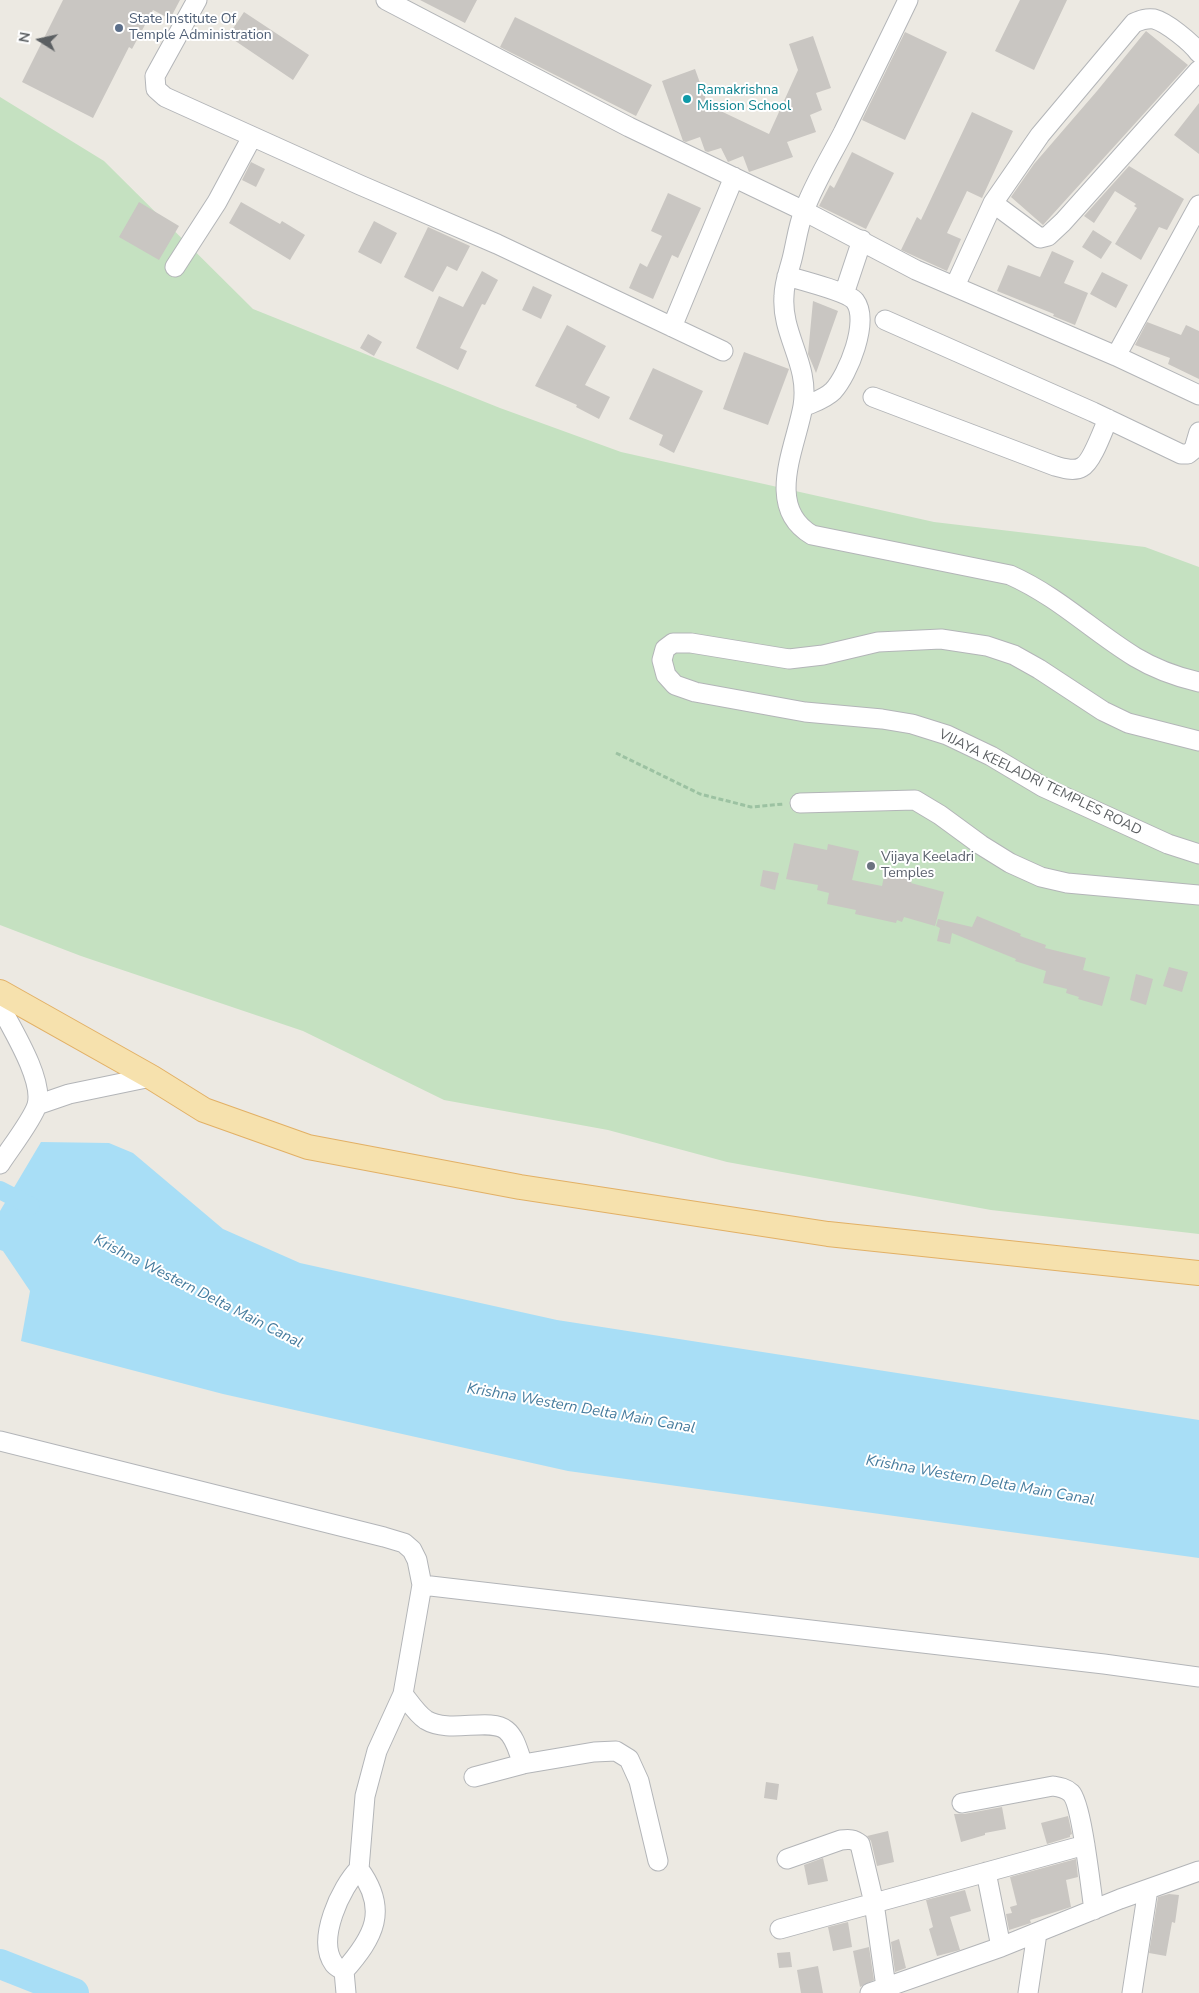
<!DOCTYPE html>
<html>
<head>
<meta charset="utf-8">
<style>
	body { margin:0 }
	#map { position:relative; width:1199px; height:1993px; overflow:hidden; background:#ece9e2; font-family:"Nunito Sans",sans-serif }
	canvas { display:block }
	.north { position:absolute; left:15px; top:15px; width:50px; height:50px; -webkit-text-stroke:4px #fff; paint-order:stroke; rotate:280deg; font-size:14px; font-weight:700; line-height:20px; text-align:center; color:#5b5f62 }
	.north::after { content:''; display:block; margin:auto; width:18px; height:22px; background:#5b5f62; clip-path:polygon(50% 0,100% 100%,50% 72%,0 100%) }
</style>
</head>
<body>
<div id="map">
<canvas width="1199" height="1993"></canvas>
<div class="north">N</div>
</div>
<script>
const context = document.querySelector('canvas').getContext('2d');
context.lineJoin = 'round';
function paint(path, color) { context.fillStyle = color; context.fill(path, 'evenodd'); }
function stroke(path, color, width, dash) { context.strokeStyle = color; context.lineWidth = width; context.lineCap = dash ? 'butt' : 'round'; context.setLineDash(dash || []); context.stroke(path); }
function write(font, color, halo, rows, align = 'center') {
  context.font = font + ' "Nunito Sans",sans-serif'; context.lineWidth = 4; context.setLineDash([]); context.textBaseline = 'middle'; context.strokeStyle = halo; context.fillStyle = color; for (const [text, x, y, turn = 0] of rows) {
    context.save(); context.translate(x, y); context.rotate((+turn || 0) * Math.PI / 180); context.textAlign = isNaN(turn) ? turn : align; if (halo) context.strokeText(text, 0, 0); context.fillText(text, 0, 0); context.restore();
  }
}
paint(new Path2D(`
	M 0,97 L 104,161 L 253,309 L 500,408 L 621,452 L 934,522 L 1145,547 L 1199,567 L 1199,1234 L 991,1210 L 727,1162 L 608,1130 L 444,1100 L 303,1031 L 81,956 L 0,925 Z`), '#c5e1c1');
paint(new Path2D(`
	M 41,1142 L 109,1143 L 133,1153 L 223,1229 L 300,1263 L 557,1320 L 1199,1420 L 1199,1558 L 568,1471 L 223,1394 L 21,1341 L 30,1291 L 3,1251 L 0,1250 L 0,1211 Z`), '#a8def6');
stroke(new Path2D(`
	M 0,1190 L 31,1206`), '#a8def6', 18);
stroke(new Path2D(`
	M 0,1964 L 74,1993`), '#a8def6', 30);
paint(new Path2D(`
	M 63,0 L 180,0 L 170,19 L 153,10 L 132,49 L 129,47 L 93,118 L 22,82 Z
	M 420,0 L 477,0 L 465,23 Z
	M 1020,0 L 1067,0 L 1034,70 L 995,51 Z
	M 244,12 L 309,55 L 293,80 L 228,36 Z
	M 515,17 L 652,85 L 636,116 L 500,47 Z
	M 1146,31 L 1188,65 L 1043,225 L 1011,197 L 1034,164 L 1097,91 Z
	M 905,32 L 947,52 L 905,140 L 862,120 Z
	M 813,36 L 831,88 L 816,93 L 822,110 L 810,115 L 816,132 L 787,142 L 793,157 L 749,172 L 743,156 L 728,162 L 721,148 L 708,152 L 705,151 L 700,137 L 686,142 L 683,141 L 662,81 L 695,69 L 708,105 L 769,134 L 798,70 L 789,44 Z
	M 1199,103 L 1199,154 L 1174,135 Z
	M 972,112 L 1013,131 L 982,198 L 967,191 L 947,233 L 961,239 L 947,271 L 901,250 L 917,217 L 921,220 Z
	M 852,152 L 894,173 L 866,229 L 819,206 L 830,185 L 834,188 Z
	M 251,162 L 265,169 L 256,187 L 242,180 Z
	M 1129,166 L 1184,199 L 1167,230 L 1159,227 L 1141,260 L 1115,244 L 1137,208 L 1134,206 L 1136,204 L 1115,191 L 1094,223 L 1084,216 Z
	M 668,193 L 701,208 L 678,258 L 672,255 L 653,299 L 629,288 L 640,263 L 647,267 L 662,236 L 651,231 Z
	M 139,202 L 179,226 L 159,260 L 119,237 Z
	M 241,202 L 280,224 L 282,221 L 305,235 L 290,260 L 229,223 Z
	M 374,221 L 397,233 L 381,264 L 358,252 Z
	M 428,227 L 470,246 L 457,271 L 447,266 L 433,292 L 404,277 Z
	M 1093,230 L 1112,242 L 1101,259 L 1082,247 Z
	M 1052,251 L 1074,261 L 1064,283 L 1088,293 L 1075,325 L 1053,316 L 1054,314 L 997,291 L 1008,265 L 1040,277 Z
	M 482,271 L 498,280 L 485,305 L 482,304 L 460,348 L 467,351 L 458,370 L 416,348 L 439,296 L 463,307 Z
	M 1102,272 L 1128,285 L 1116,308 L 1090,294 Z
	M 533,286 L 552,295 L 541,319 L 522,310 Z
	M 813,301 L 838,311 L 816,373 L 808,354 Z
	M 1147,322 L 1181,335 L 1186,325 L 1199,331 L 1199,379 L 1168,364 L 1170,358 L 1135,345 Z
	M 567,325 L 606,346 L 585,385 L 610,397 L 599,419 L 576,407 L 577,405 L 535,386 Z
	M 368,334 L 382,342 L 374,356 L 360,348 Z
	M 744,352 L 789,369 L 768,425 L 723,409 Z
	M 653,368 L 703,391 L 674,453 L 659,445 L 663,435 L 629,419 Z
	M 794,843 L 827,850 L 828,844 L 859,851 L 852,880 L 882,886 L 886,867 L 914,873 L 911,883 L 944,892 L 935,926 L 904,917 L 902,922 L 897,920 L 896,923 L 855,914 L 856,910 L 827,904 L 829,893 L 817,890 L 818,885 L 786,879 Z
	M 763,870 L 779,873 L 775,890 L 760,886 Z
	M 977,916 L 1021,934 L 1020,936 L 1046,945 L 1045,948 L 1086,958 L 1083,970 L 1110,977 L 1102,1006 L 1078,999 L 1079,997 L 1066,993 L 1067,989 L 1043,983 L 1046,971 L 1015,961 L 1016,959 L 952,933 L 950,944 L 937,941 L 940,928 L 936,926 L 938,919 L 972,927 Z
	M 1169,967 L 1188,972 L 1182,992 L 1163,986 Z
	M 1136,974 L 1153,979 L 1146,1005 L 1130,1000 Z
	M 766,1782 L 779,1784 L 777,1800 L 764,1798 Z
	M 1002,1807 L 1006,1829 L 985,1833 L 985,1835 L 961,1842 L 954,1814 L 964,1814 Z
	M 1068,1816 L 1072,1834 L 1070,1835 L 1070,1837 L 1047,1844 L 1041,1823 Z
	M 888,1831 L 894,1862 L 877,1866 L 871,1841 L 867,1836 Z
	M 823,1858 L 828,1881 L 808,1885 L 804,1865 Z
	M 1076,1859 L 1078,1877 L 1066,1880 L 1071,1907 L 1030,1920 L 1031,1923 L 1009,1930 L 1006,1914 L 1012,1913 L 1010,1907 L 1017,1905 L 1010,1877 Z
	M 965,1890 L 971,1911 L 950,1917 L 960,1950 L 937,1956 L 929,1929 L 933,1927 L 926,1900 Z
	M 1169,1894 L 1179,1895 L 1175,1923 L 1172,1922 L 1166,1956 L 1149,1953 L 1158,1897 Z
	M 848,1922 L 852,1947 L 833,1951 L 828,1927 Z
	M 899,1939 L 906,1968 L 895,1972 L 891,1942 Z
	M 869,1947 L 874,1980 L 860,1987 L 853,1951 Z
	M 790,1952 L 792,1967 L 779,1968 L 777,1953 Z
	M 818,1966 L 823,1993 L 801,1993 L 797,1970 Z`), '#c9c6c2');
const minor = new Path2D(`
	M 197,0 L 155,76 L 156,89 L 165,97 L 360,185 L 497,244 L 723,351
	M 386,0 L 629,127 L 804,211 L 916,270 L 1116,356 L 1199,395
	M 908,0 C 887,44 865,88 843,133 C 830,158 814,184 804,211 C 798,226 796,243 792,259 C 789,271 784,283 784,296 C 781,335 810,364 803,406 C 796,447 764,507 812,535 L 1010,575 C 1059,597 1091,630 1135,657 C 1155,669 1177,677 1199,682
	M 993,203 L 1040,238 L 1048,236 L 1063,222 L 1199,70
	M 175,267 L 217,202 L 252,137
	M 787,276 C 801,280 848,292 855,301 C 870,321 848,375 833,391 C 825,399 814,402 803,407
	M 955,286 L 993,203 L 1040,135 L 1134,23 C 1141,20 1146,18 1154,19 C 1166,22 1191,42 1199,53
	M 844,294 L 862,240
	M 885,320 L 1093,412 L 1181,454 L 1188,454 L 1194,449 L 1199,432
	M 672,327 L 734,177
	M 1116,356 L 1199,205
	M 873,397 L 1055,466 C 1063,468 1074,472 1082,467 C 1092,462 1103,430 1108,419
	M 1199,741 L 1128,723 L 1103,711 L 1039,669 L 1014,655 L 987,646 L 941,639 L 878,642 L 823,655 L 789,659 L 691,643 L 673,643 L 665,649 L 662,660 L 666,675 L 675,685 L 695,692 L 805,712 L 882,719 L 912,724 L 947,735 L 991,756 L 1043,787 L 1168,844 L 1199,854
	M 800,803 L 915,800 L 940,815 L 981,845 L 1010,863 L 1041,877 L 1067,883 L 1199,895
	M 0,1006 C 12,1029 44,1080 37,1105 C 33,1119 9,1150 0,1164
	M 37,1105 L 69,1094 L 151,1077
	M 0,1441 L 384,1537 L 404,1543 L 412,1550 L 417,1560 L 422,1585 L 403,1694 L 377,1751 L 365,1796 L 359,1869 C 341,1887 316,1940 334,1964 C 336,1967 341,1969 344,1971
	M 422,1585 L 1104,1664 L 1199,1677
	M 403,1694 C 410,1703 417,1714 426,1720 C 449,1734 490,1717 506,1730 C 516,1738 518,1752 523,1764
	M 474,1777 L 523,1764 L 594,1752 L 616,1751 L 629,1759 L 639,1781 L 658,1861
	M 962,1803 L 1053,1786 C 1059,1787 1066,1788 1071,1793 C 1082,1804 1091,1891 1094,1910
	M 787,1859 L 841,1840 C 849,1839 854,1839 860,1844 L 874,1903 L 886,1987
	M 986,1872 L 1001,1947
	M 780,1929 L 1085,1845
	M 346,1993 L 344,1971 C 374,1937 389,1910 359,1869
	M 870,1993 L 1001,1947 L 1120,1899 L 1199,1871
	M 1028,1993 L 1037,1933
	M 1132,1993 L 1148,1889`);
const major = new Path2D(`
	M 0,992 L 151,1077 L 204,1110 L 308,1147 L 520,1187 L 828,1234 L 1199,1273`);
stroke(minor, '#b3b5b8', 21);
stroke(major, '#e2b065', 26);
stroke(new Path2D(`
	M 616,753 L 700,794 L 751,807 L 784,804`), '#9cc2a2', 3, [5, 2.5]);
stroke(minor, '#fff', 19);
stroke(major, '#f6e1ad', 24);
for (const [x, y, r, color] of [
	[119,28,5,"#5c6f8a"],
	[687,99,5,"#0f9aa8"],
	[871,866,5,"#6b7280"]
]) { const dot = new Path2D(); dot.arc(x, y, r, 0, 2 * Math.PI); context.fillStyle = color; context.fill(dot); stroke(dot, '#fff', 2); }
write('14px', '#4e5e75', '#fff', [
	["State Institute Of",129,20],
	["Temple Administration",129,36]
], 'left');
write('14px', '#0d838f', '#fff', [
	["Ramakrishna",697,91],
	["Mission School",697,107]
], 'left');
write('14px', '#5b5f62', '#fff', [
	["VIJAYA KEELADRI TEMPLES ROAD",1040,783,26]
]);
write('14px', '#5b616d', '#fff', [
	["Vijaya Keeladri",881,858],
	["Temples",881,874]
], 'left');
write('italic 15px', '#457b9d', '#fff', [
	["Krishna Western Delta Main Canal",198,1292,27],
	["Krishna Western Delta Main Canal",581,1409,10],
	["Krishna Western Delta Main Canal",980,1481,10]
]);
</script>
</body>
</html>
